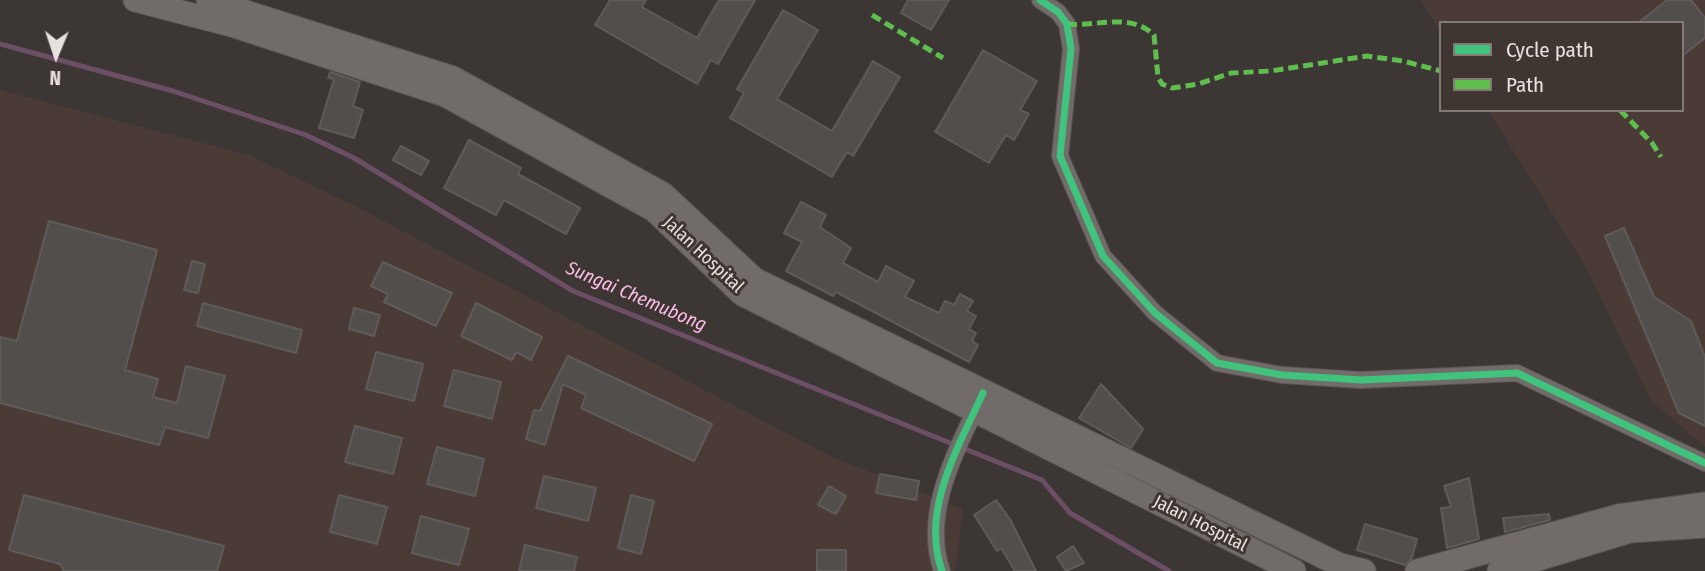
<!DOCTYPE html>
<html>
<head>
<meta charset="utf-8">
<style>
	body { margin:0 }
	#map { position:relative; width:1705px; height:571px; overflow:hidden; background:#3c3634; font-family:"Fira Sans Condensed",sans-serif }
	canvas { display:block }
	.legend { position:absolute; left:1439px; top:21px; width:245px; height:91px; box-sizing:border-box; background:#3f3531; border:2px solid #827a77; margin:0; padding:9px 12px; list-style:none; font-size:21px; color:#e7e1df }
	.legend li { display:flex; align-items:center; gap:14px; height:35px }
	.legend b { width:35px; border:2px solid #827a77 }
	.north { position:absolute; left:21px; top:21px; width:70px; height:70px; -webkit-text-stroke:5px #3f3531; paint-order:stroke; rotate:182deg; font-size:19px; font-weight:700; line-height:28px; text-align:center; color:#e7e1df }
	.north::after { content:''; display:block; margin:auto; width:24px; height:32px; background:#e7e1df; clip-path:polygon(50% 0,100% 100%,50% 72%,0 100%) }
</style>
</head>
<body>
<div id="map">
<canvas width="1705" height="571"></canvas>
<ul class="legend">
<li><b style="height:9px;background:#40c37c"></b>Cycle path</li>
<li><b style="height:9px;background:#5fbe4e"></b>Path</li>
</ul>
<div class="north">N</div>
</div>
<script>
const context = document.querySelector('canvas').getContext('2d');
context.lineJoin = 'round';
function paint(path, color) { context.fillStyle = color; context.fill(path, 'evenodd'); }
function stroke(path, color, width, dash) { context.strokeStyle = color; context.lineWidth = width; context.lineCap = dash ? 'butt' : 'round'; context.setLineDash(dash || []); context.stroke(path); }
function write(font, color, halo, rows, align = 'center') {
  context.font = font + ' "Fira Sans Condensed",sans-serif'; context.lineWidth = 6; context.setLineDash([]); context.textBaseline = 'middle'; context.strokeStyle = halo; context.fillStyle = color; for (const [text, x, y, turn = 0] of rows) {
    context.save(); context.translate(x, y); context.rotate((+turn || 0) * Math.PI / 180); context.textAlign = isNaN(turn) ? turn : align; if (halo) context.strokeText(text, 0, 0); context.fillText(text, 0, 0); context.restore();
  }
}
paint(new Path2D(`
	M 1421,0 L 1705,0 L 1705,447 L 1651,400 L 1584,264 L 1488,110 L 1682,110 L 1682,23 L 1441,23 L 1441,33 Z
	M 0,90 L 249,155 L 357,207 L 832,457 L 963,509 L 955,571 L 0,571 Z`), '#4b3b36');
stroke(new Path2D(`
	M 0,44 L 173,91 L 306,135 L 354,158 L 573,291 L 1042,480 L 1070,513 L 1169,571`), '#6d4f65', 5);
const building = new Path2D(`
	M 610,0 L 646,0 L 642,7 L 697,38 L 719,0 L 755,0 L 718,64 L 711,60 L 697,84 L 595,25 Z
	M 908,0 L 949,0 L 931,30 L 901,13 Z
	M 1667,0 L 1691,0 L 1705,18 L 1705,38 L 1682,56 L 1682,23 L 1638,23 Z
	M 783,10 L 818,30 L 777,99 L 832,131 L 873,61 L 900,77 L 853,156 L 847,152 L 832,177 L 730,118 L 744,93 L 737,89 Z
	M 983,50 L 1037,81 L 1020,110 L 1029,114 L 1014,140 L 1006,135 L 989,163 L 935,132 Z
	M 330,72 L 360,82 L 353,106 L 363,110 L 354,138 L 319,128 L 334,79 L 328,78 Z
	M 469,140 L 521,168 L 518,174 L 580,208 L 566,234 L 504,200 L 496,215 L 444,188 Z
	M 401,146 L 429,161 L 421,175 L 393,160 Z
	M 801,202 L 826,215 L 820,227 L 851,248 L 843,263 L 878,282 L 886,266 L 914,281 L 905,297 L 939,313 L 945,301 L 954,305 L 960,294 L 973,301 L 967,311 L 976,316 L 969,329 L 976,333 L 972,341 L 978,345 L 969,362 L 836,292 L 833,296 L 786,271 L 802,242 L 784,233 Z
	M 49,221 L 157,250 L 125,370 L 158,379 L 153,397 L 177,403 L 186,366 L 225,376 L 208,438 L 165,427 L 159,445 L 0,403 L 0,337 L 17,341 Z
	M 1624,228 L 1654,297 L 1691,321 L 1705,357 L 1705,426 L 1679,413 L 1605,236 Z
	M 192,261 L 205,264 L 198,293 L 184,290 Z
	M 383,262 L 452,293 L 436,326 L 384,302 L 388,294 L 371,286 Z
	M 203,303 L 302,330 L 296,353 L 197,326 Z
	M 476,303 L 542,337 L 531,360 L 516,352 L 512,360 L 461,336 Z
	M 354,308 L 380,315 L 374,336 L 349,329 Z
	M 376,352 L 423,364 L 414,401 L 366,389 Z
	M 568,356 L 712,424 L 694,461 L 581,408 L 586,395 L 563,384 L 545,445 L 526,439 L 534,410 L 540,411 Z
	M 454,370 L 501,382 L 492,419 L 444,406 Z
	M 1101,384 L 1143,429 L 1131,448 L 1079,418 Z
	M 355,426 L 402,438 L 393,474 L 345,462 Z
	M 437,447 L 484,459 L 475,496 L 427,484 Z
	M 880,474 L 919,481 L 916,500 L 876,493 Z
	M 544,476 L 596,488 L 588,521 L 536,508 Z
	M 1469,478 L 1479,539 L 1447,548 L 1441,508 L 1451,507 L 1444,486 Z
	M 829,486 L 846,496 L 836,514 L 818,505 Z
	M 24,495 L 224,546 L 217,571 L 64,571 L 60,564 L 9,550 Z
	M 339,495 L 387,507 L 377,544 L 330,532 Z
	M 631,495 L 654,501 L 641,554 L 618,548 Z
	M 996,500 L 1010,519 L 1036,571 L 1015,571 L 1001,548 L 997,551 L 974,515 Z
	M 1549,514 L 1550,520 L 1505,532 L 1503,518 Z
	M 421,516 L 469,529 L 459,565 L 412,553 Z
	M 1365,524 L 1417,539 L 1412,558 L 1405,565 L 1357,550 Z
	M 525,545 L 577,557 L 574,571 L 519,571 Z
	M 1073,546 L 1084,563 L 1066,571 L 1057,557 Z
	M 817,550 L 846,550 L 846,571 L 817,571 Z`);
paint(building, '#524e4c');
stroke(building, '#5f5b59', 2);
const street = new Path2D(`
	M 1040,0 L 1058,12 L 1067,24 L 1071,49 L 1060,156 L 1103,256 L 1155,313 L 1217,363 L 1282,375 L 1361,380 L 1517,373 L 1705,463
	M 942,571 C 922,514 955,454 978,404`);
const secondary = new Path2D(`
	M 135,0 L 235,26 L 445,95 L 654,210 L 742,294 L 1294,571
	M 208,0 L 453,78 L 663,194 L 754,279 L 1340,565 L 1364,571
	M 1417,571 L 1618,516 L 1705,504
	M 1499,571 L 1630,531 L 1705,526`);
stroke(street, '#5a5553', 18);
stroke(secondary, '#5a5553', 25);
stroke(street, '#716c6a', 16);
stroke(secondary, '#716c6a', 23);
stroke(new Path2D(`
	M 872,15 L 943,58
	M 1067,24 C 1097,27 1130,12 1154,35 L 1158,77 L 1162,84 L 1172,88 L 1198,84 L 1231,73 L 1271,71 L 1367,56 L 1403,61 L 1441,71
	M 1620,110 L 1652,143 L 1661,157`), '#5fbe4e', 5, [10, 5]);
stroke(new Path2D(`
	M 1040,0 L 1058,12 L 1067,24 L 1071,49 L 1060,156 L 1103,256 L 1155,313 L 1217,363 L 1282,375 L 1361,380 L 1517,373 L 1705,463
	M 942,571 C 920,510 959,446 983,393`), '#40c37c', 7);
write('18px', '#e7e1df', '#3f3531', [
	["Jalan Hospital",703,255,43],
	["Jalan Hospital",1200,524,27]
]);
write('italic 19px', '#f9beea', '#3f3531', [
	["Sungai Chemubong",636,297,23]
]);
</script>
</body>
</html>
